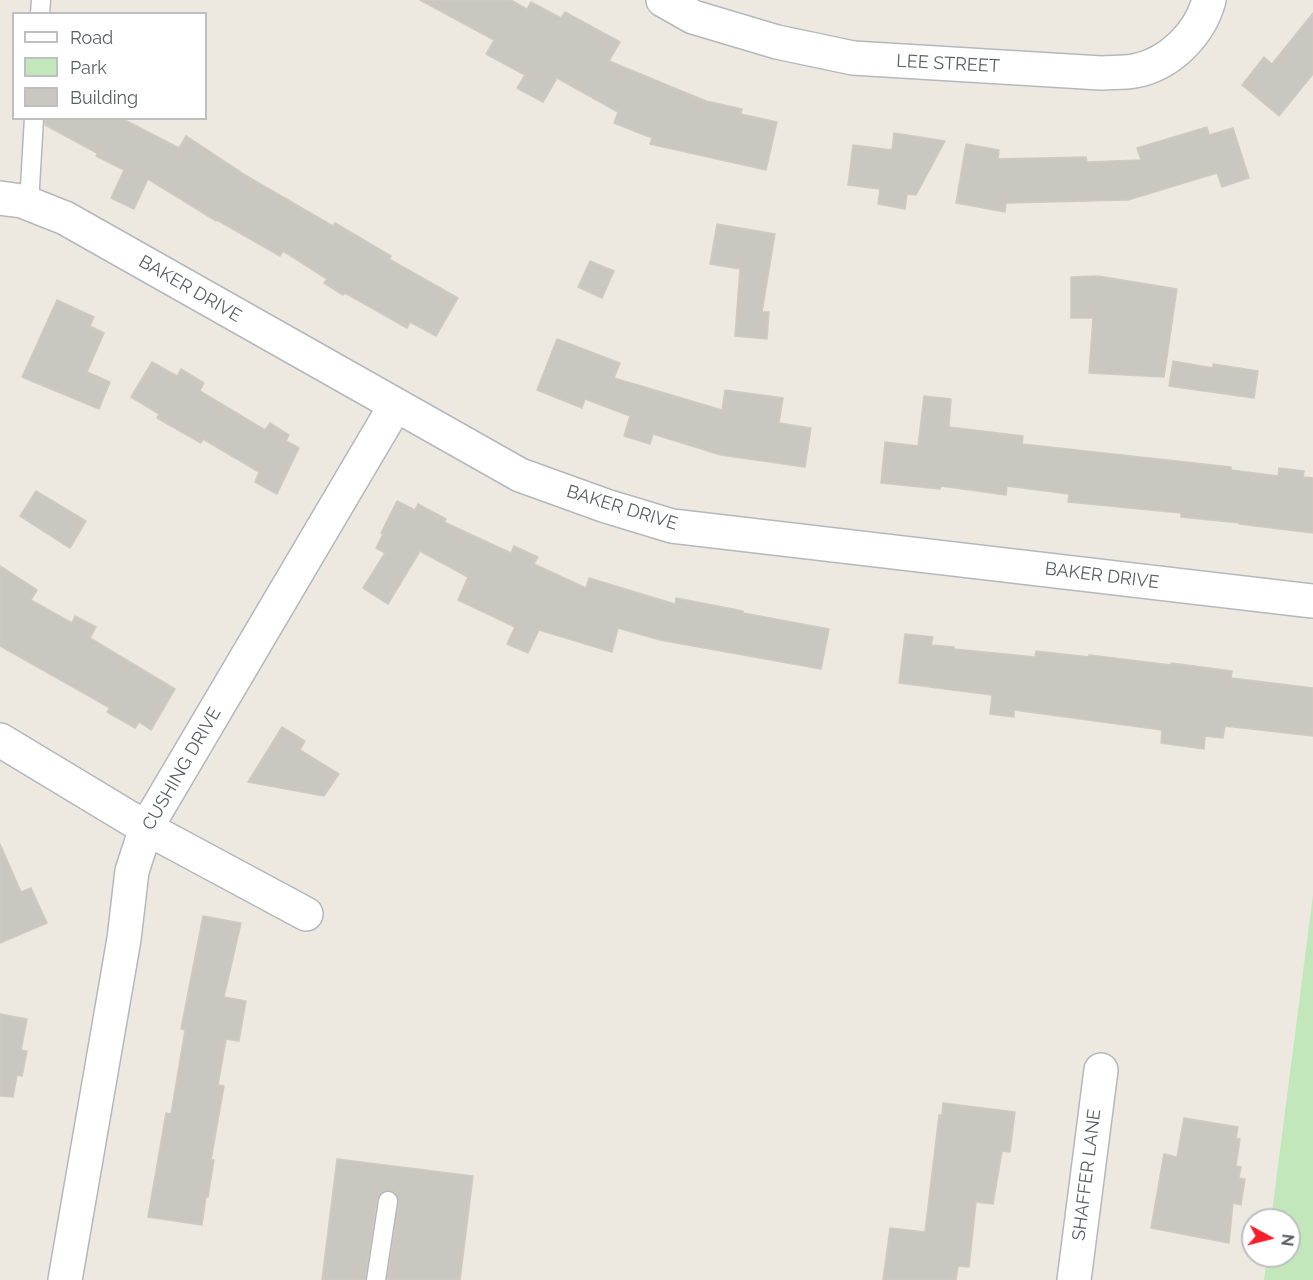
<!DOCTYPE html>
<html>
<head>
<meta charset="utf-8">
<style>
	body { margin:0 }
	#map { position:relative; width:1313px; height:1280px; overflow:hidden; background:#ede9e0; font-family:Raleway,sans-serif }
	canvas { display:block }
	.legend { position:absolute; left:12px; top:12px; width:195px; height:108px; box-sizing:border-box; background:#fff; border:2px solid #bdbfc1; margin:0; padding:8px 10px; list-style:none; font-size:18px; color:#595f63 }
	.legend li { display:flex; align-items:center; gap:12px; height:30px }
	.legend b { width:30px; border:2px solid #bdbfc1 }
	.north { position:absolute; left:1241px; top:1208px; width:60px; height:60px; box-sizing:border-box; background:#fff; border:2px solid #bdbfc1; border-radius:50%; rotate:97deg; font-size:16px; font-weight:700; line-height:24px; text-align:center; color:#595f63 }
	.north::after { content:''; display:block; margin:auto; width:21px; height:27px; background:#f4202c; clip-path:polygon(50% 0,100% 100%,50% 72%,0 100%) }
</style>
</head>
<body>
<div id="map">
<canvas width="1313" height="1280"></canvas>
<ul class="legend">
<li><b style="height:8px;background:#fff"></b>Road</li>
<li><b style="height:16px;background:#c1e7bb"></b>Park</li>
<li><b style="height:16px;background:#cac6c0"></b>Building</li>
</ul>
<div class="north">N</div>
</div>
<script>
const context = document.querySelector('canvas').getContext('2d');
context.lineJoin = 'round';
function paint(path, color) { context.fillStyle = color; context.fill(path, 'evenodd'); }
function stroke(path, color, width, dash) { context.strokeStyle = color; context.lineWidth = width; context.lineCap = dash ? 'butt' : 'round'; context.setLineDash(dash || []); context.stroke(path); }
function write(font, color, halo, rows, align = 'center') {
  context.font = font + ' Raleway,sans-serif'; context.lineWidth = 5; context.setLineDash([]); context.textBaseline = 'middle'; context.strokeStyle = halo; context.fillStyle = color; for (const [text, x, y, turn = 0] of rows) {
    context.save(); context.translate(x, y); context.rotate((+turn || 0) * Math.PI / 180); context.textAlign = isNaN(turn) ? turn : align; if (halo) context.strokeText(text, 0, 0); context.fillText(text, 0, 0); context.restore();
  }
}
paint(new Path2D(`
	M 1313,895 L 1313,1280 L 1264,1280 L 1267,1256 L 1289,1256 L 1289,1220 L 1271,1220 Z`), '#c1e7bb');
const building = new Path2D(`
	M 420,0 L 511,0 L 527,9 L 531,2 L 561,18 L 565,12 L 620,42 L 609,61 L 706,101 L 742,109 L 741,114 L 777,122 L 766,170 L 650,144 L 652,138 L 614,123 L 618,112 L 557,78 L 543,102 L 517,88 L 525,75 L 486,54 L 494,40 Z
	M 1313,13 L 1313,74 L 1279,116 L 1242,85 L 1264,57 L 1272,64 Z
	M 45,118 L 121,118 L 179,148 L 186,136 L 245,175 L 333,226 L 335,223 L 391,256 L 389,259 L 458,298 L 436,336 L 410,322 L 407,328 L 345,293 L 343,295 L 324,283 L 327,279 L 283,251 L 280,256 L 217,220 L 216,221 L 148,179 L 134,209 L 111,198 L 124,170 L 96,156 L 97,153 L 45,125 Z
	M 1207,127 L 1209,135 L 1233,128 L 1249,178 L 1222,187 L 1217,173 L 1128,200 L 1006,203 L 1005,212 L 956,203 L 966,144 L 999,150 L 998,159 L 1086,157 L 1087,162 L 1141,160 L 1137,148 Z
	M 894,133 L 945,141 L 916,195 L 907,194 L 905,209 L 878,204 L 880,189 L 848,185 L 853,145 L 892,150 Z
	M 717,224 L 775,234 L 762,312 L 769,312 L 767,339 L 735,336 L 740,269 L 710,264 Z
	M 590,261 L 614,271 L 602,298 L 578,287 Z
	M 1098,276 L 1177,289 L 1164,377 L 1089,373 L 1093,318 L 1071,318 L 1071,277 Z
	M 57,300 L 94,317 L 90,326 L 104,333 L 87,372 L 110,382 L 99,409 L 22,377 Z
	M 557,339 L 620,363 L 614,378 L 722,410 L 725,390 L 783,398 L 779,423 L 811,428 L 805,467 L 721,455 L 653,434 L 650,444 L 624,436 L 630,416 L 585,399 L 582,408 L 537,390 Z
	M 1173,361 L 1213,368 L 1213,364 L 1258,371 L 1254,398 L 1169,386 Z
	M 152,362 L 177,376 L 181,369 L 204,383 L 200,391 L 265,430 L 270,423 L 289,435 L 286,441 L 299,448 L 277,494 L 255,482 L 259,472 L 203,439 L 201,443 L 157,418 L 159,414 L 131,397 Z
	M 924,396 L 951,399 L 949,427 L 1023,436 L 1022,444 L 1231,467 L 1231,470 L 1278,476 L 1279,468 L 1304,471 L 1303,477 L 1313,478 L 1313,533 L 1239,524 L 1240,523 L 1181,517 L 1181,513 L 1068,502 L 1069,494 L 1007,486 L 1006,495 L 941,486 L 940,489 L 881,483 L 885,442 L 918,446 Z
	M 36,491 L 86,521 L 70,548 L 20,516 Z
	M 397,501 L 415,510 L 418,504 L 446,519 L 444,522 L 511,553 L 514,546 L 538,557 L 534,564 L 586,588 L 589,578 L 675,604 L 676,598 L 743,611 L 743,613 L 829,629 L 821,669 L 660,640 L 618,628 L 612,652 L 539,630 L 528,653 L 507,644 L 515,627 L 458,600 L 468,577 L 420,551 L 388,604 L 363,588 L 385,553 L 376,548 L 383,534 L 381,533 Z
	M 0,566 L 37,590 L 31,600 L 72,623 L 75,616 L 96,627 L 90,638 L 175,689 L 151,730 L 139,722 L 135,728 L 107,712 L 110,708 L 0,646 Z
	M 905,634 L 933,637 L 931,645 L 954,647 L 954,649 L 1035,657 L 1036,651 L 1089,657 L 1089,655 L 1171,665 L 1171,663 L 1232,671 L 1231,678 L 1313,688 L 1313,736 L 1225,726 L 1223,738 L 1205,736 L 1204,749 L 1161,743 L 1162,730 L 1014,710 L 1014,717 L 990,714 L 992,695 L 899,683 Z
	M 282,727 L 305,741 L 300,750 L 339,774 L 324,796 L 248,782 Z
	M 0,844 L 21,892 L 31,888 L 47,923 L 0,943 Z
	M 203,916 L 241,923 L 224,997 L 246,1001 L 239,1041 L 226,1039 L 218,1085 L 224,1086 L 211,1160 L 214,1160 L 208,1197 L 206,1197 L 202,1225 L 148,1217 L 166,1113 L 171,1114 L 185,1030 L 181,1029 Z
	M 0,1014 L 27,1019 L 21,1050 L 27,1051 L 22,1076 L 17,1075 L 13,1097 L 0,1096 Z
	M 943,1103 L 1015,1112 L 1010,1152 L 1002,1151 L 993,1204 L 976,1202 L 969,1267 L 958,1266 L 956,1280 L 883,1280 L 890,1228 L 925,1232 L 939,1115 L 942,1115 Z
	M 1184,1118 L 1238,1127 L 1236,1138 L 1240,1139 L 1236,1166 L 1241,1167 L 1239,1178 L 1245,1179 L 1241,1205 L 1233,1203 L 1229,1243 L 1151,1228 L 1164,1154 L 1177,1157 Z
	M 337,1159 L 473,1176 L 460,1280 L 387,1280 L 399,1202 L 395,1193 L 389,1190 L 380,1194 L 377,1199 L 365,1280 L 322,1280 Z`);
paint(building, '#cac6c0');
stroke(building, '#d2c9bf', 1.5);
const service = new Path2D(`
	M 40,14 L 41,0
	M 29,204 L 34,118
	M 376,1280 L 388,1201`);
const minor = new Path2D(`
	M 663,0 L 693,17 L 777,42 L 853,58 L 1101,73 C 1111,72 1123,73 1134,71 C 1169,65 1200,34 1209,0
	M 0,198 L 22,201 L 65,218 L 520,475 L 606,506 L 672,526 L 1313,601
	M 0,740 L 146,828 L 306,914
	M 65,1280 L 124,939 L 132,871 L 146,828 L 395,406
	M 1074,1280 L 1101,1070`);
stroke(service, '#b4b8bc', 21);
stroke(minor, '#b4b8bc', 36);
stroke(service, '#fff', 18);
stroke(minor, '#fff', 33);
write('18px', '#595f63', '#fff', [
	["LEE STREET",948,64,3],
	["BAKER DRIVE",190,289,30],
	["BAKER DRIVE",622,508,17],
	["BAKER DRIVE",1102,576,7],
	["CUSHING DRIVE",182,769,-60],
	["SHAFFER LANE",1087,1175,-83]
]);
</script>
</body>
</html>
